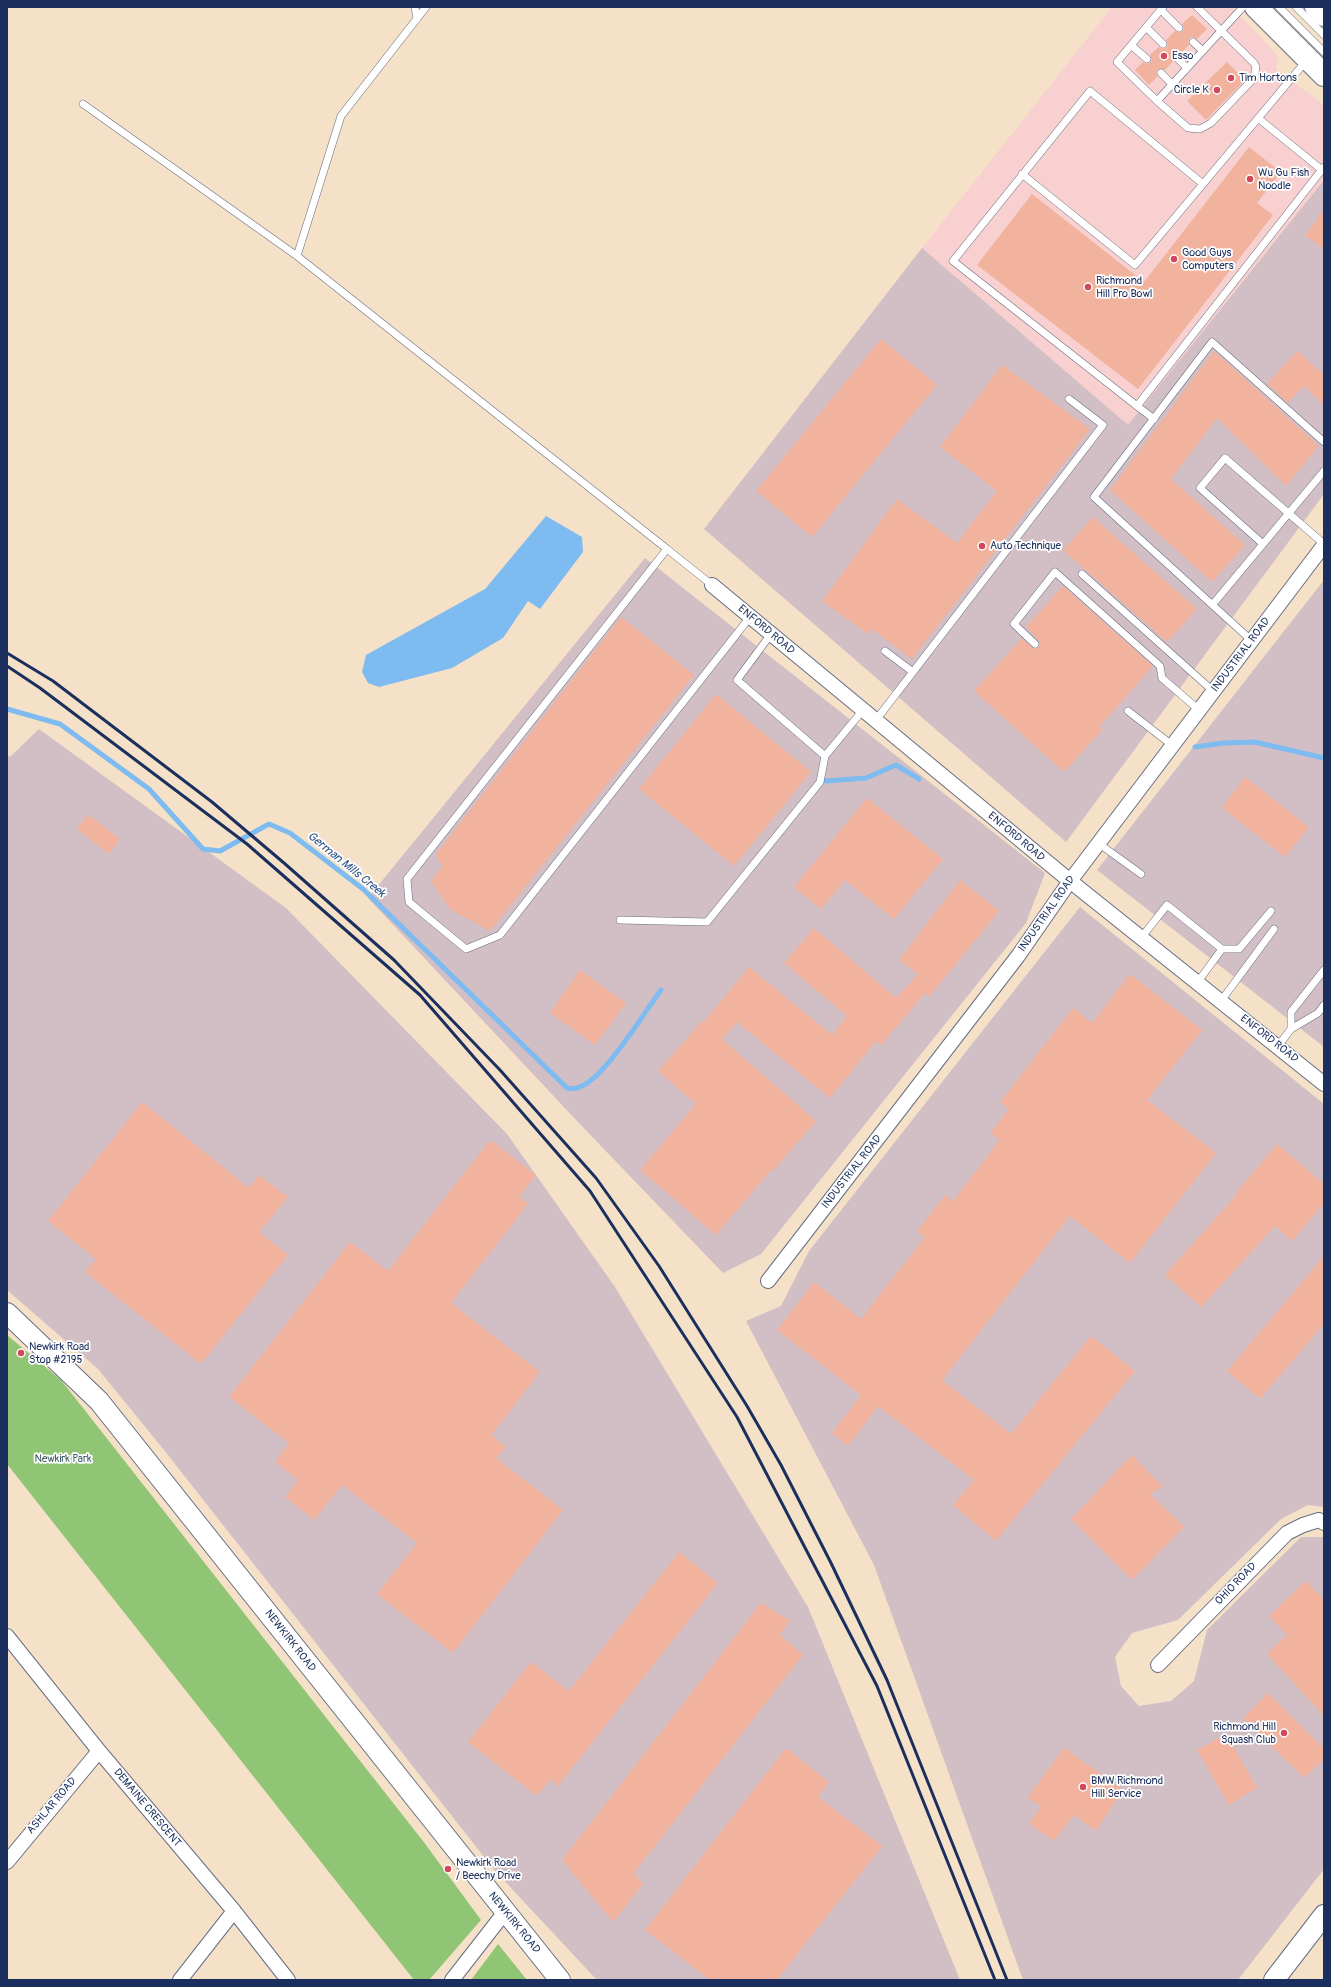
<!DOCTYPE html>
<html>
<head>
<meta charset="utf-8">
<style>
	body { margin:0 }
	#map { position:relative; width:1331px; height:1987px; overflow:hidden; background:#f5e1c7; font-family:Pangolin,sans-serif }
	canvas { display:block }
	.frame { position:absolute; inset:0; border:8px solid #1b2f5e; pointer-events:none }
</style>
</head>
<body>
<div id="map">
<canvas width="1331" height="1987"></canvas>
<div class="frame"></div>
</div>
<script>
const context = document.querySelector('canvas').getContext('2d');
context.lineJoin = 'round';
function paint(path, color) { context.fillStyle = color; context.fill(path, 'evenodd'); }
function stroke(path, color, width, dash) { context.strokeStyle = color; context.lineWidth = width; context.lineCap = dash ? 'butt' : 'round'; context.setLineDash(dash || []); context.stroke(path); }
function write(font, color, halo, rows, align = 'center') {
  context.font = font + ' Pangolin,sans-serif'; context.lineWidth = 3.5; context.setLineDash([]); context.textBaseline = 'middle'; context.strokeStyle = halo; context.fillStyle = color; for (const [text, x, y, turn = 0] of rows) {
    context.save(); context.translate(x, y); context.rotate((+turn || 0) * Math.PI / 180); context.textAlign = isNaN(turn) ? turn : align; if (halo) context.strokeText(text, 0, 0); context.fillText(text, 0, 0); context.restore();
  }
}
paint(new Path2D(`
	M 1112,7 L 1232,7 L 1278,56 L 1276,69 L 1324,105 L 1324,180 L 1128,426 L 922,248 Z`), '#f7d0cf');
paint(new Path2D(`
	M 1324,180 L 1324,494 L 1066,842 L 704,529 L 922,248 L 1128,425 Z
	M 645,558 L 1045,873 L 1026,923 L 761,1254 L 723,1273 L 577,1121 L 368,898 Z
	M 1324,580 L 1324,1047 L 1097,870 Z
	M 39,729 L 286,908 L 507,1134 L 615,1287 L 808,1607 L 960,1980 L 597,1980 L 496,1872 L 164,1450 L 98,1369 L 7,1290 L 7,755 L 10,757 Z
	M 1080,907 L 1324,1104 L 1324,1507 L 1308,1505 L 1281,1519 L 1178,1620 L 1132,1633 L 1115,1657 L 1121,1686 L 1139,1706 L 1171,1701 L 1194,1681 L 1207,1630 L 1301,1537 L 1324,1537 L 1324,1869 L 1238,1980 L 1023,1980 L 874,1565 L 746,1321 L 781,1306 L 809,1251 Z`), '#d2bec5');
paint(new Path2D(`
	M 7,1335 L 61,1380 L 423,1841 L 481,1920 L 429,1980 L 414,1980 L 7,1464 Z
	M 498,1944 L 527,1980 L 471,1980 Z`), '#91c576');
paint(new Path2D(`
	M 546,516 L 582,537 L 583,552 L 540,609 L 528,601 L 503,638 L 452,668 L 379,687 L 368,683 L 362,672 L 366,655 L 485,589 Z`), '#7dbbf0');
stroke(new Path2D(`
	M 7,709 L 60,724 L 149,789 L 203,849 L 220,851 L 269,824 L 290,833 L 363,889 L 567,1088 C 569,1088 573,1089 576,1088 C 601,1085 645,1011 661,990
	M 1195,747 L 1224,743 L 1255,742 L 1324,758
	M 825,781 L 866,778 L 896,765 L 919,779`), '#7dbbf0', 5);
paint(new Path2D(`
	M 1192,15 L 1207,29 L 1197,39 L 1194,37 L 1190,38 L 1188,41 L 1189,45 L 1180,54 L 1174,54 L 1172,57 L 1173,61 L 1165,70 L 1158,69 L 1156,72 L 1157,77 L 1149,85 L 1135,70 L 1143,62 L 1146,64 L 1150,63 L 1152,60 L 1150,55 L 1159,47 L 1162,49 L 1166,48 L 1168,45 L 1166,40 L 1175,31 L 1182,32 L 1184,29 L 1182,24 Z
	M 1227,62 L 1245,80 L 1206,120 L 1187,101 Z
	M 1249,147 L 1281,172 L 1257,203 L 1273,215 L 1138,389 L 977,265 L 1032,194 L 1144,282 Z
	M 1324,210 L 1324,249 L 1305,235 Z
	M 881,339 L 937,385 L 812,537 L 756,491 Z
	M 1214,351 L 1319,446 L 1286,486 L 1217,418 L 1171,479 L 1245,545 L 1212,582 L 1110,490 Z
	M 1297,351 L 1324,375 L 1324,405 L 1304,386 L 1288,403 L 1267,384 Z
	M 1002,365 L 1090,429 L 912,659 L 872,629 L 868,634 L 822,601 L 897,499 L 957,543 L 997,491 L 940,447 Z
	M 1093,517 L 1197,609 L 1167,642 L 1063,550 Z
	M 1063,586 L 1153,666 L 1099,727 L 1102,730 L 1064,772 L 974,691 L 1022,638 L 1033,649 L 1039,647 L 1039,641 L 1026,627 Z
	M 621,617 L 694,675 L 490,931 L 450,909 L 431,881 L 442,867 L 436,854 Z
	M 716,694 L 811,772 L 734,866 L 639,789 Z
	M 1245,777 L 1309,827 L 1285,857 L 1222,808 Z
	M 867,798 L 943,859 L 894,919 L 845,880 L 821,909 L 794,887 Z
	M 88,815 L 120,839 L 109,854 L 77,829 Z
	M 960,880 L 999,911 L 929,997 L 925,993 L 881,1045 L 876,1041 L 830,1098 L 737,1022 L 722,1039 L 816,1121 L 773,1171 L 771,1170 L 716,1235 L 640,1170 L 696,1104 L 658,1071 L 702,1021 L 703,1023 L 749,967 L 832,1035 L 847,1016 L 784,963 L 814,928 L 896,998 L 918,974 L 899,960 Z
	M 580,970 L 626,1003 L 595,1045 L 550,1013 Z
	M 1130,974 L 1202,1030 L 1147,1100 L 1216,1153 L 1130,1263 L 1070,1216 L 942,1380 L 1011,1434 L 1091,1336 L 1135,1371 L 996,1541 L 953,1505 L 974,1480 L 878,1406 L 848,1446 L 832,1433 L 861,1395 L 777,1330 L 814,1282 L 861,1319 L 925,1237 L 917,1231 L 945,1195 L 953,1201 L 1000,1140 L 990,1133 L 1009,1109 L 1000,1102 L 1073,1008 L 1092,1023 Z
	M 142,1102 L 249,1188 L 259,1175 L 288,1197 L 259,1232 L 288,1255 L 201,1364 L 85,1272 L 96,1259 L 48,1221 Z
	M 490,1140 L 536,1175 L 519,1197 L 528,1204 L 451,1303 L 540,1372 L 491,1435 L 506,1447 L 496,1458 L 563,1510 L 453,1653 L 377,1594 L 417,1543 L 342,1485 L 314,1520 L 285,1497 L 298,1480 L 275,1462 L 289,1443 L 229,1397 L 350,1242 L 388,1271 Z
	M 1277,1144 L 1324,1184 L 1324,1203 L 1292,1241 L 1275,1226 L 1201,1307 L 1165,1275 L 1237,1194 L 1236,1193 Z
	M 1324,1256 L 1324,1324 L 1260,1399 L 1227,1371 Z
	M 1132,1455 L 1163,1487 L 1150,1494 L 1184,1527 L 1132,1580 L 1071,1519 Z
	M 679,1552 L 718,1583 L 558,1786 L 550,1779 L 537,1796 L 468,1742 L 531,1662 L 569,1691 Z
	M 1306,1581 L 1324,1600 L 1324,1716 L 1267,1654 L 1287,1635 L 1269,1616 Z
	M 761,1603 L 790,1621 L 780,1635 L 803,1655 L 634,1873 L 643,1884 L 613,1922 L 562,1860 Z
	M 1268,1693 L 1324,1749 L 1324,1759 L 1304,1778 L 1243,1718 Z
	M 1226,1734 L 1257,1788 L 1229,1805 L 1197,1750 Z
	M 786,1748 L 829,1782 L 818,1797 L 882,1846 L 777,1980 L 710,1980 L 645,1930 Z
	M 1064,1748 L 1123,1790 L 1096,1831 L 1074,1815 L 1054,1841 L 1029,1824 L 1041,1806 L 1027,1798 Z`), '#f1b39d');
const lane = new Path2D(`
	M 415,7 L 417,19
	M 1163,7 L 1117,62 L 1157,101 L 1243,7
	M 1279,7 L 1324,52
	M 1296,7 L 1324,35
	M 1161,10 L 1179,28
	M 1147,28 L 1163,44
	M 1193,42 L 1203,51
	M 1132,46 L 1147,59
	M 1177,58 L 1187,68
	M 1306,61 L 1203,184 L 1090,91 L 953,261 L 1137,406 L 1324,167
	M 1161,73 L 1172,84
	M 1157,101 L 1188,128 L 1200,129 L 1211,123 L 1254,78 L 1256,67 L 1254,63 L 1197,7
	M 83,104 L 297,256 L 667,549
	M 1258,118 L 1322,170
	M 1022,174 L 1135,265 L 1203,184
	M 297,256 L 341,116 L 426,7
	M 1137,406 L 1154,419
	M 1263,544 L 1200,488 L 1225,458 L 1324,544
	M 1082,574 L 1213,691
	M 712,585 L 667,549 L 407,879 L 409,902 L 466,949 L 500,935 L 750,617
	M 1213,604 L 1324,471
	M 771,634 L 737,680 L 825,756 L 863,710
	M 1252,641 L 1094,497 L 1212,342 L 1324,442
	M 1035,644 L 1014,624 L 1055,572 L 1160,666 L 1162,678 L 1199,710
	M 885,651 L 913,672
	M 1128,711 L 1172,745
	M 876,720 L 1103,425 L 1069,399
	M 1098,843 L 1141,874
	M 620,920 L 707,922 L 820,782 L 825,756
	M 1141,938 L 1167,905 L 1222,949 L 1197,983
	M 1222,949 L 1239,949 L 1271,911
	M 1221,1001 L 1274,929
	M 1291,1029 L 1291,1012 L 1324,970
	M 1278,1046 L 1291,1029 L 1318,1013 L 1324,1005`);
const street = new Path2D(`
	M 712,585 L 1070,881 L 1324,1084
	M 768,1281 L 1018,956 L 1070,881 L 1324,545
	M 7,1636 L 99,1751 L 234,1911 L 288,1980
	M 1158,1665 L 1287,1533 L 1303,1525 L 1319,1520 L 1324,1523
	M 7,1862 L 99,1751
	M 180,1980 L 234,1911
	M 452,1980 L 505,1912`);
const secondary = new Path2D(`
	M 7,1313 L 99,1401 L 560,1980
	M 1274,1980 L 1324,1915`);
const primary = new Path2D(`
	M 1256,7 L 1324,75
	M 1316,7 L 1324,15`);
stroke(lane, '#676d83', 8);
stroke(street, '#676d83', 16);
stroke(secondary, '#676d83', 22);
stroke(primary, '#676d83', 24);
stroke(lane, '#fff', 7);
stroke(street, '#fff', 14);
stroke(secondary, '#fff', 20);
stroke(primary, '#fff', 22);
stroke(new Path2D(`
	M 7,653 L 53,681 L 212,802 L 284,863 L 394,960 L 500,1070 L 596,1178 L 659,1266 L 747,1406 L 781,1465 L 831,1563 L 887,1680 L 1007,1980
	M 7,666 L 40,688 L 247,844 L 420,995 L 590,1191 L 737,1417 L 877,1686 L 995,1980`), '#1b2f5e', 3);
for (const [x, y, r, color] of [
	[1164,56,4,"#d1495b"],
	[1231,78,4,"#d1495b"],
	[1217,90,4,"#d1495b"],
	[1250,179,4,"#d1495b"],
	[1174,259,4,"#d1495b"],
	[1088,287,4,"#d1495b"],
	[982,546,4,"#d1495b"],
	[21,1353,4,"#d1495b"],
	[1284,1733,4,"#d1495b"],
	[1083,1787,4,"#d1495b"],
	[448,1869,4,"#d1495b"]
]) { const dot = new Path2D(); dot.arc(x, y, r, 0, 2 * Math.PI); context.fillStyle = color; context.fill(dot); stroke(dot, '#fff', 1.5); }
write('11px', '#1b2f5e', '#fff', [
	["Esso",1172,56],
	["Tim Hortons",1239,78],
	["Circle K",1209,90,"right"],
	["Wu Gu Fish",1258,173],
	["Noodle",1258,186],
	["Good Guys",1182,253],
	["Computers",1182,266],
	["Richmond",1096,281],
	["Hill Pro Bowl",1096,294],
	["Auto Technique",990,546],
	["Newkirk Road",29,1347],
	["Stop #2195",29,1360],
	["Richmond Hill",1276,1727,"right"],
	["Squash Club",1276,1740,"right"],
	["BMW Richmond",1091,1781],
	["Hill Service",1091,1794],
	["Newkirk Road",456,1863],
	["/ Beechy Drive",456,1876]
], 'left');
write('11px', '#1b2f5e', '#fff', [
	["ENFORD ROAD",766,630,40],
	["INDUSTRIAL ROAD",1241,655,-53],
	["ENFORD ROAD",1016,837,40],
	["INDUSTRIAL ROAD",1047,914,-55],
	["ENFORD ROAD",1269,1039,38],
	["INDUSTRIAL ROAD",852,1172,-52],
	["OHIO ROAD",1236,1584,-46],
	["NEWKIRK ROAD",290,1641,52],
	["ASHLAR ROAD",52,1806,-50],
	["DEMAINE CRESCENT",147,1808,50],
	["NEWKIRK ROAD",514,1923,51]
]);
write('11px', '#3e5c65', '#fff', [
	["Newkirk Park",63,1459]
]);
write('italic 12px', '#38598a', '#fff', [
	["German Mills Creek",346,865,39]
]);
</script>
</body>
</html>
